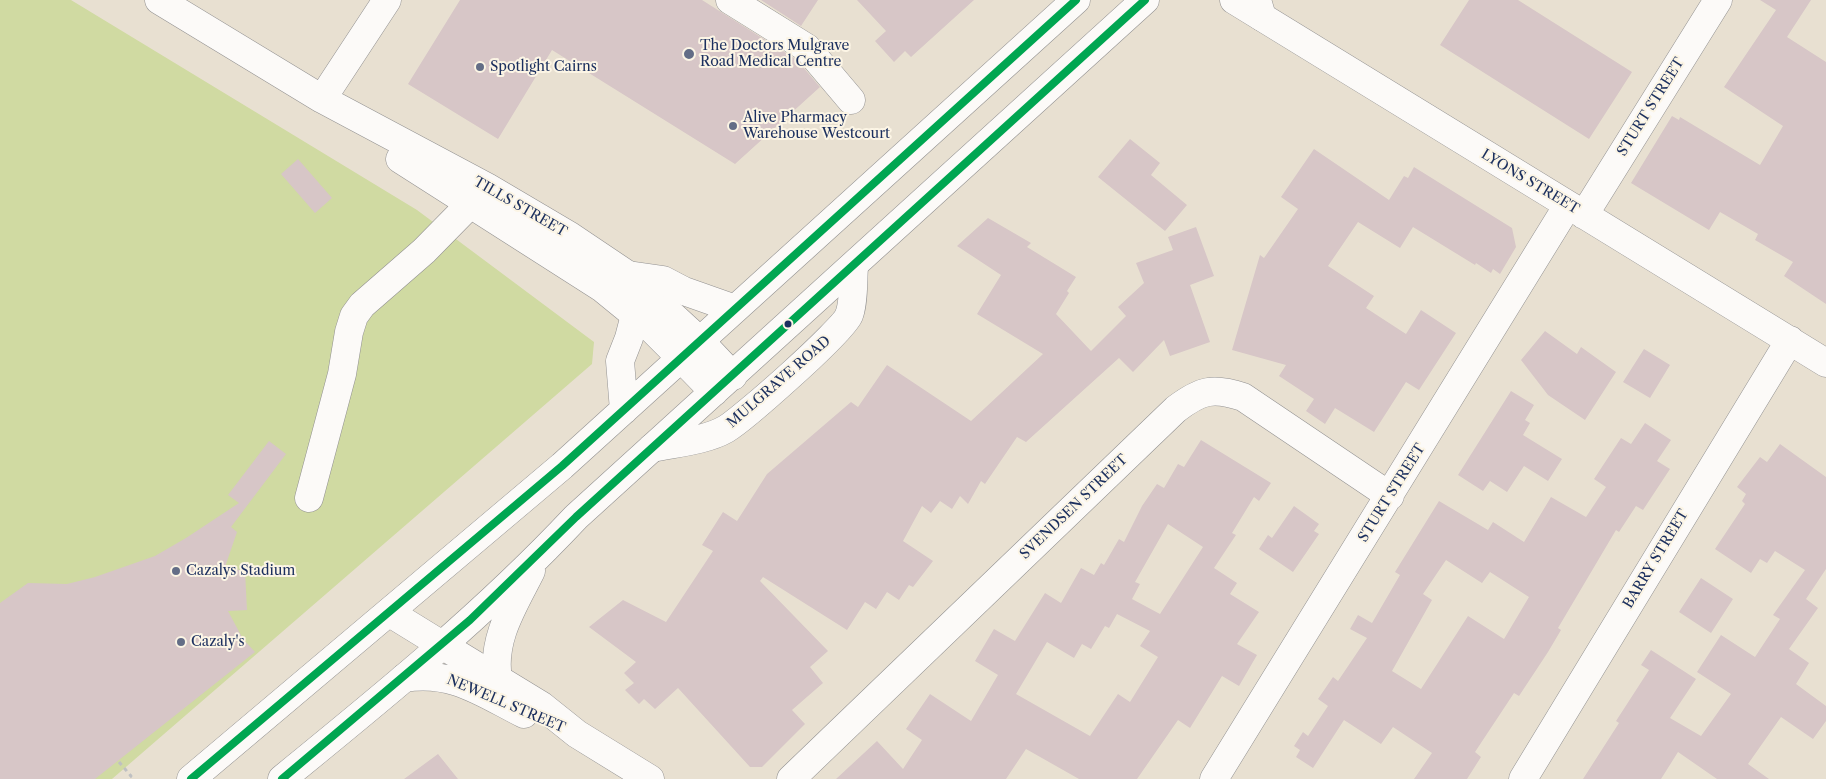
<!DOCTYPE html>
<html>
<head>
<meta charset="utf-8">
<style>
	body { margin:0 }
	canvas { display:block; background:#e8e0d1 }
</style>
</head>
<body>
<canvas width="1826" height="779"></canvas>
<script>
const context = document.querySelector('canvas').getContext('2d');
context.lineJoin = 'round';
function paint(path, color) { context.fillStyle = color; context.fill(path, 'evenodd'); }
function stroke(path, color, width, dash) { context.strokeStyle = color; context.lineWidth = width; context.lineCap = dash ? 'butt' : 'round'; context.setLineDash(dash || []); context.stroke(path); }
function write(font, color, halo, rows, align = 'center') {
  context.font = font + ' "Libre Caslon Text",serif'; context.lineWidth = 4; context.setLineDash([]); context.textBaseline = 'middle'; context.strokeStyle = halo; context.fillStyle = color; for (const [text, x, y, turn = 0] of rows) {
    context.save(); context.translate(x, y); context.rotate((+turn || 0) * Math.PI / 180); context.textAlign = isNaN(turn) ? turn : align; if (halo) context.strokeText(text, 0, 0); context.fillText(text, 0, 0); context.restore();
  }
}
paint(new Path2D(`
	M 0,0 L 71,0 L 417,210 L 594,342 L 592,364 L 112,779 L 0,779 Z`), '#d0daa2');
paint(new Path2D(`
	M 460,0 L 702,0 L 797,60 L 820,87 L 735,164 L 552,50 L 498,139 L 408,84 Z
	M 761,0 L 818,0 L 801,26 Z
	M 857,0 L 974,0 L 911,57 L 905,51 L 894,62 L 875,41 L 886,31 Z
	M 1469,0 L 1518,0 L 1632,72 L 1589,139 L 1440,45 Z
	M 1760,0 L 1811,0 L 1787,37 L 1826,62 L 1826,304 L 1784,276 L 1793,262 L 1755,240 L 1758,234 L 1720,212 L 1709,230 L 1631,183 L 1672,116 L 1679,120 L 1680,117 L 1760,165 L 1783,126 L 1724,87 L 1776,10 Z
	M 1130,139 L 1160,163 L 1151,175 L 1187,205 L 1165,231 L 1098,177 Z
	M 1314,149 L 1389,200 L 1404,176 L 1408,178 L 1414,167 L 1512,228 L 1516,247 L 1500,274 L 1493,269 L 1491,273 L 1476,263 L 1475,265 L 1413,227 L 1400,248 L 1358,222 L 1328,266 L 1374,296 L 1366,308 L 1406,334 L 1421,310 L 1456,333 L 1419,390 L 1406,382 L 1374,432 L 1335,408 L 1325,424 L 1306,411 L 1314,399 L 1279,376 L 1286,365 L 1232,350 L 1260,255 L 1264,258 L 1298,209 L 1281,197 Z
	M 298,159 L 332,198 L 315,213 L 281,174 Z
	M 988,218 L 1031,243 L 1027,247 L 1076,277 L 1067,291 L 1069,293 L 1056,314 L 1091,351 L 1126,316 L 1118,307 L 1144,283 L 1136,263 L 1173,250 L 1168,237 L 1196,227 L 1214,276 L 1190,285 L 1210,342 L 1170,356 L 1164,340 L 1133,372 L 1119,358 L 1026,442 L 1017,437 L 985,484 L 981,481 L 968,504 L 960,496 L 952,509 L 940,501 L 931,513 L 922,506 L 903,541 L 933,561 L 913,587 L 909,585 L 899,600 L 887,592 L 876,609 L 865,602 L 847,630 L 763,577 L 760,581 L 828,651 L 810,667 L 823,683 L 792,710 L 805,724 L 762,767 L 750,767 L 678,688 L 655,709 L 644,699 L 639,704 L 625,690 L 634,683 L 624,673 L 636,662 L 589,627 L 623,600 L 666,622 L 713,551 L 702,545 L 723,512 L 737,521 L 767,474 L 851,402 L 858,407 L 887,365 L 971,421 L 1043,354 L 977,314 L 1001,275 L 957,246 Z
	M 1545,331 L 1577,354 L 1581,347 L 1616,372 L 1585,420 L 1548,395 L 1521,360 Z
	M 1644,349 L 1670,365 L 1650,398 L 1623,382 Z
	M 1511,391 L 1534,405 L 1525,420 L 1530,423 L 1523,435 L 1562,459 L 1548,481 L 1524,466 L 1507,492 L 1490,481 L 1483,491 L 1458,475 Z
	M 1645,423 L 1671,440 L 1657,461 L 1670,469 L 1643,510 L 1636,506 L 1619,532 L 1616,530 L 1558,628 L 1561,630 L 1548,652 L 1519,696 L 1514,693 L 1475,752 L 1481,757 L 1467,779 L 1414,779 L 1432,753 L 1393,727 L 1381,744 L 1344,720 L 1313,768 L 1296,757 L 1300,750 L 1294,746 L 1303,732 L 1308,736 L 1328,706 L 1318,699 L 1333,677 L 1338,681 L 1367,638 L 1350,629 L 1358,615 L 1372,623 L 1400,575 L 1395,572 L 1439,501 L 1488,530 L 1493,522 L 1524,542 L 1551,497 L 1586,517 L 1606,487 L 1594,479 L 1621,438 L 1631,444 ZM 1446,560 L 1482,583 L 1490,572 L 1529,597 L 1504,639 L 1468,616 L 1421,689 L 1392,671 L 1432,600 L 1423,594 Z
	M 1201,440 L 1271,483 L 1259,501 L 1254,497 L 1232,533 L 1236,535 L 1214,568 L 1237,583 L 1230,594 L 1259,612 L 1237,644 L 1257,655 L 1239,686 L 1222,676 L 1190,728 L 1178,720 L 1137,779 L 1079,779 L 1026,749 L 1006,779 L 836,779 L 877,741 L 903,769 L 922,740 L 906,729 L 930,694 L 971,721 L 998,675 L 975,661 L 994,629 L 1015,641 L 1045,593 L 1061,603 L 1081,568 L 1094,575 L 1101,563 L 1104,565 L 1119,539 L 1124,542 L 1142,506 L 1157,484 L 1164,488 L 1178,464 L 1184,467 ZM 1168,524 L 1203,547 L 1160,614 L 1132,599 L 1140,584 L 1135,582 ZM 1117,614 L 1150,631 L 1140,646 L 1158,657 L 1130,702 L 1118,694 L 1090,736 L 1016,694 L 1047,642 L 1074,658 L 1082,644 L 1091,649 L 1105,626 L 1109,628 Z
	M 269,441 L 286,454 L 231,527 L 237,532 L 225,567 L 245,571 L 247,610 L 228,611 L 243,639 L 255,652 L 95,779 L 0,779 L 0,603 L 28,583 L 67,584 L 95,577 L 155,556 L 186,538 L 239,503 L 228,495 Z
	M 1780,444 L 1826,477 L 1826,569 L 1806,599 L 1818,608 L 1789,649 L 1809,663 L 1796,684 L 1826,706 L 1826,721 L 1813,739 L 1781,717 L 1748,764 L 1769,779 L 1717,779 L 1678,752 L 1661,779 L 1583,779 L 1619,723 L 1616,721 L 1649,670 L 1641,665 L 1651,650 L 1696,679 L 1670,718 L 1701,736 L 1731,694 L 1697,672 L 1721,635 L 1755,657 L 1780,619 L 1773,615 L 1805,570 L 1775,551 L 1767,563 L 1760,559 L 1751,573 L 1715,549 L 1745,504 L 1742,501 L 1746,494 L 1737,487 L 1760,457 L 1767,462 Z
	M 1294,506 L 1319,524 L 1314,531 L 1319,534 L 1293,572 L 1259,549 L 1268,535 L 1272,538 Z
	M 1701,578 L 1733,599 L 1711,633 L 1679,612 Z
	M 438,754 L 458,779 L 404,779 Z`), '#d7c6c7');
const minor = new Path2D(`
	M 159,0 L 322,99 L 487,187 L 570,236 L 628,275 L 700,341
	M 730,0 L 807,48 L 851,100
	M 1234,0 L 1826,363
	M 322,99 L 387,0
	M 400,159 L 602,288 L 651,328 L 681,358
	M 1584,215 L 1718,0
	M 652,448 C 675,443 705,441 726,429 C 743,419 844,330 849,315 C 854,303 853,279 854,266
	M 309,498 L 342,374 L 349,332 L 354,316 L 362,305 L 424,251 L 482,192
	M 442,645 L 542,706 L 577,734 L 650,779
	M 404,678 C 453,670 482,693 524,714
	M 791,779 L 1176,409 C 1201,390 1213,387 1243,397 L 1390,496
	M 1214,779 L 1568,205
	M 1523,779 L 1790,340`);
const major = new Path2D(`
	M 1257,0 L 1262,17
	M 628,275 L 663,280 L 684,291 L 735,309
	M 700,341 L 733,376
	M 681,358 L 714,392
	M 624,410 L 620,361 L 629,338 L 635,315
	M 390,613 L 442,645
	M 498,679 C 491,639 514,605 531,571
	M 191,779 L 562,466 L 1076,0
	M 282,779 C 384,696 486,613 576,517 L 1145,0`);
stroke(minor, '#929191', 29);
stroke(major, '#929191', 29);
stroke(new Path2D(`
	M 119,762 L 131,776 L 128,779`), '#bfc0c2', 3, [4, 4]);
stroke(minor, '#fcfaf8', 28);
stroke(major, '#fcfaf8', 28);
stroke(new Path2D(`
	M 191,779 L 562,466 L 1076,0
	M 282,779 L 470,620 L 576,517 L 1145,0`), '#00a651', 8);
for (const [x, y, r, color] of [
	[689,54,6,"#636d86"],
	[480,67,5,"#636d86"],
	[733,126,5,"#636d86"],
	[788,324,4.5,"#1b2f5e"],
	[176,571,5,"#636d86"],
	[181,642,5,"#636d86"]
]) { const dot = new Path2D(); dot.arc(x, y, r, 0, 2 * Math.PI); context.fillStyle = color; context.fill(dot); stroke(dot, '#fcf5e5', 2); }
write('14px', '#1b2f5e', '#fcf5e5', [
	["The Doctors Mulgrave",700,46],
	["Road Medical Centre",700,62],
	["Spotlight Cairns",490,67],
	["Alive Pharmacy",743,118],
	["Warehouse Westcourt",743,134],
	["Cazalys Stadium",186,571],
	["Cazaly's",191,642]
], 'left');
write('14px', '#1b2f5e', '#fcf5e5', [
	["STURT STREET",1651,107,-58],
	["LYONS STREET",1530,182,31],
	["TILLS STREET",520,207,30],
	["MULGRAVE ROAD",779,382,-41],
	["STURT STREET",1392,493,-58],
	["SVENDSEN STREET",1074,507,-44],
	["BARRY STREET",1656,559,-59],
	["NEWELL STREET",506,704,23]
]);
</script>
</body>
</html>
